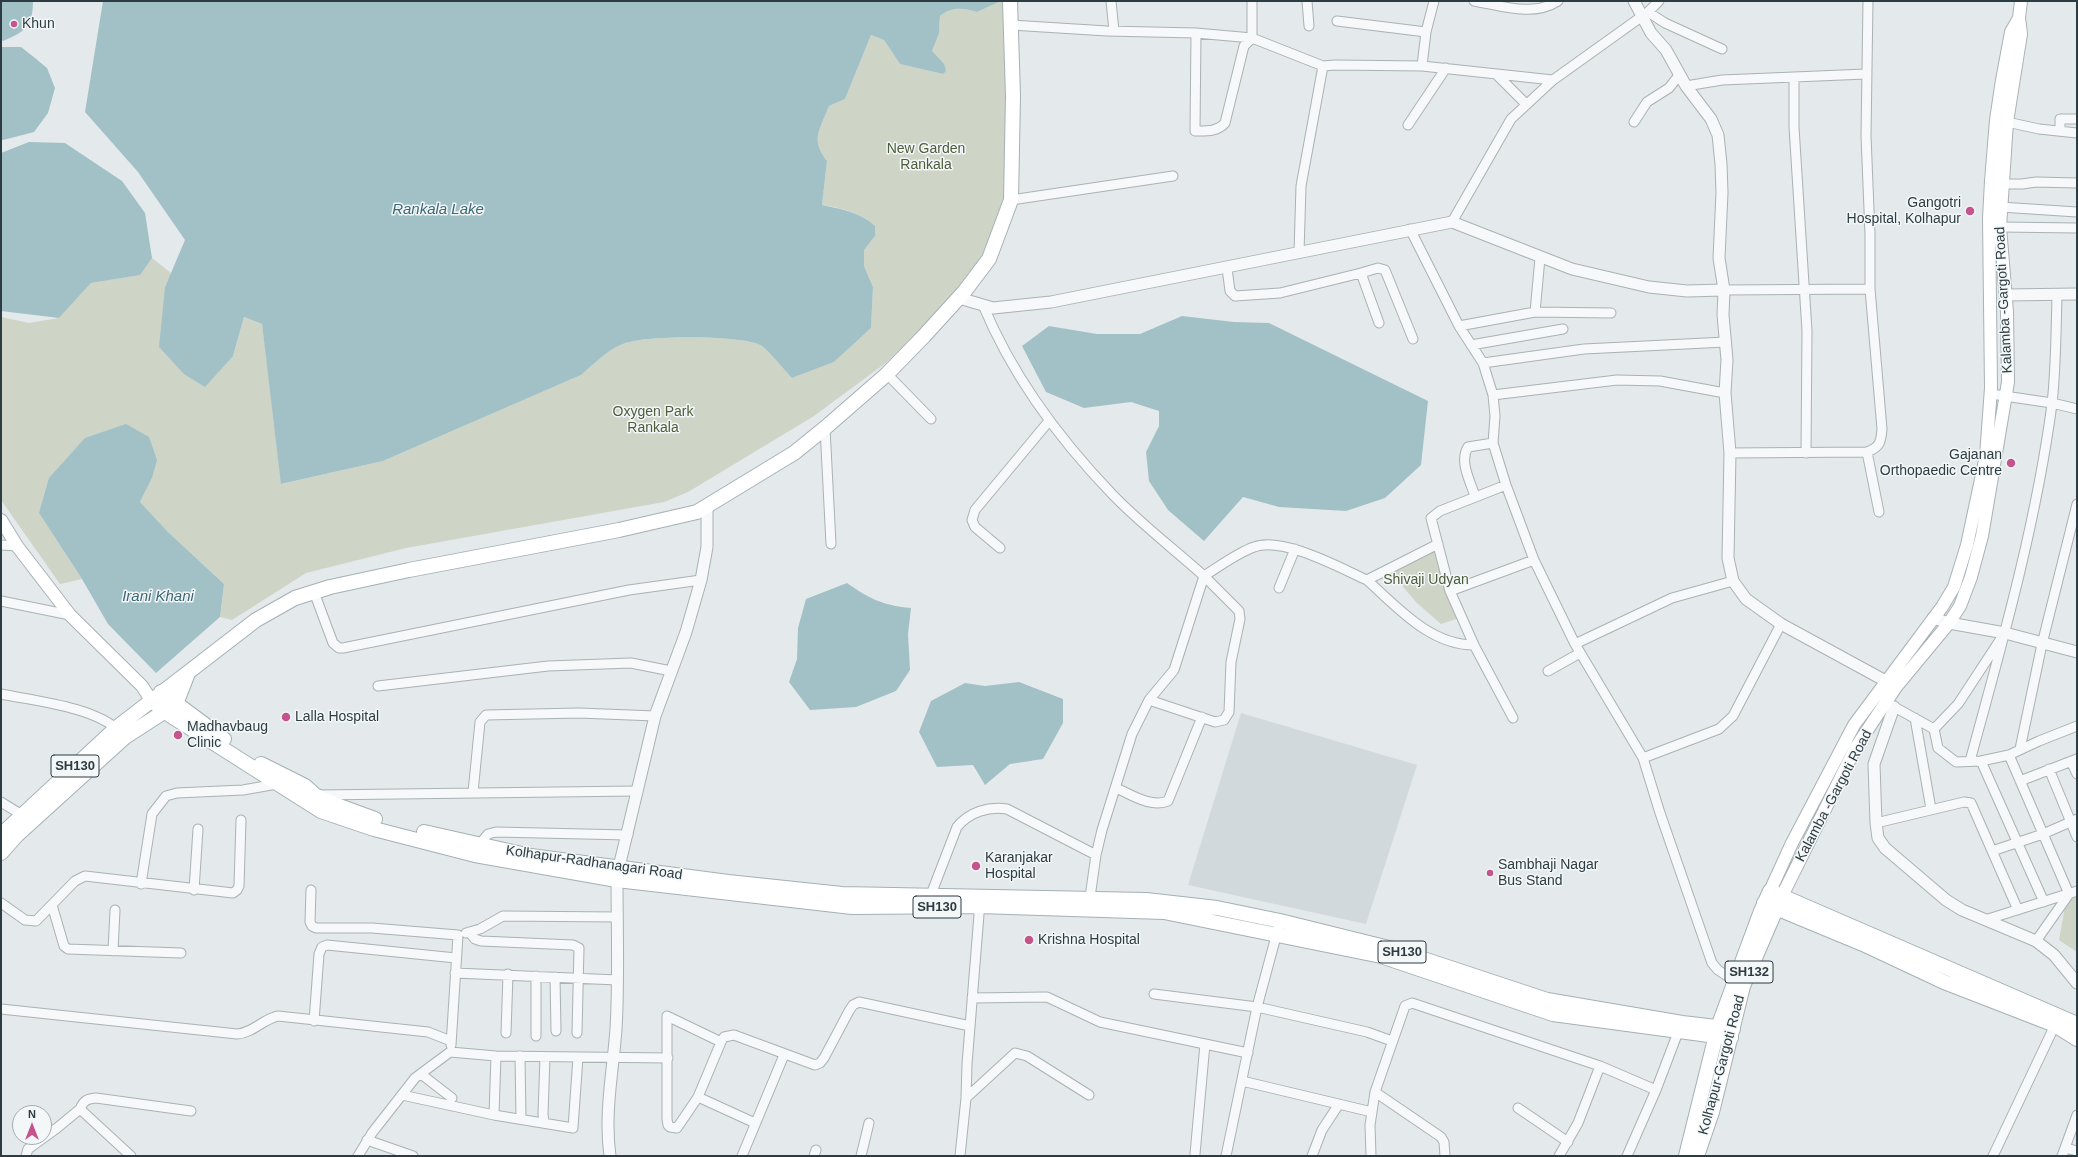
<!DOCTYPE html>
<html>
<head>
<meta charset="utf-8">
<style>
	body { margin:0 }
	#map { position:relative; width:2078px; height:1157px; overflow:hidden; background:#e4e9eb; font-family:Arial,sans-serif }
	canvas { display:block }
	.frame { position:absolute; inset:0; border:2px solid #2d3c42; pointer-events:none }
	.north { position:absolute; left:12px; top:1105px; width:40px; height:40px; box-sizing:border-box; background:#f3f7f8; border:1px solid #a4acaf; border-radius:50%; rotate:0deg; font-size:11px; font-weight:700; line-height:16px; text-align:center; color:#2d3c42 }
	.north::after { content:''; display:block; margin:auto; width:14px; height:18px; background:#c5548c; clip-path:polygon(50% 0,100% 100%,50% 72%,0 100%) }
</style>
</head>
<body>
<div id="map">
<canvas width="2078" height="1157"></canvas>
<div class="frame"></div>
<div class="north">N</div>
</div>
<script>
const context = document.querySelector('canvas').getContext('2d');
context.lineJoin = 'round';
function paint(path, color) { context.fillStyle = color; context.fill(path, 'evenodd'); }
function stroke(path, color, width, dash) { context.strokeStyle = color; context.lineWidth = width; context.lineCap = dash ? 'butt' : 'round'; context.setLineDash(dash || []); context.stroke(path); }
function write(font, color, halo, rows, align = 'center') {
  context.font = font + ' Arial,sans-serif'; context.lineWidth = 3; context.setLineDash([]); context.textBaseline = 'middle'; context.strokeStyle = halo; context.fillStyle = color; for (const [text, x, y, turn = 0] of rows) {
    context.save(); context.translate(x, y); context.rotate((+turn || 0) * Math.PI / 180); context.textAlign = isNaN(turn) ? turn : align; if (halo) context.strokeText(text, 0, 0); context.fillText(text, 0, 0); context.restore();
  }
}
paint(new Path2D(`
	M 1241,713 L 1417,765 L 1366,924 L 1188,885 Z`), '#d2d9dc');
paint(new Path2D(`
	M 1001,1 L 1010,1 L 1012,180 L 989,259 L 951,300 L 887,362 L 814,416 L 688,492 L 664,502 L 406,548 L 306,573 L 232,620 L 220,617 L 224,584 L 168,532 L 140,502 L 152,478 L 39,513 L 82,579 L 60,584 L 1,500 L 1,317 L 29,323 L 59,318 L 91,283 L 139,275 L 152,258 L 171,273 L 165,287 L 233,356 L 244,317 L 262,324 L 282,484 L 383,461 L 581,375 C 594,364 607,350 623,344 C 645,335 739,335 760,345 C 767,348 785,371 792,378 L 834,362 L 871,328 L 873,287 L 864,266 L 864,250 L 875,236 L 875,226 C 861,212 840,208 822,205 L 827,161 C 810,139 820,130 829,106 L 845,99 L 871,35 L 884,40 L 900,64 L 943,74 L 932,51 L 940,24 L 940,16 C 952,6 963,8 977,12 Z
	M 1438,544 L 1462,617 L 1441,624 L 1417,603 L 1392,574 Z
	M 2077,896 L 2077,952 L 2059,940 L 2066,901 Z`), '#ced4c6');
paint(new Path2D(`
	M 1,1 L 33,1 C 33,26 25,32 3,41 L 1,39 Z
	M 103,1 L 1001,1 L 977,12 C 963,8 952,6 940,16 L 939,33 L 932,51 L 944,64 L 946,71 L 943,74 L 900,64 L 884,40 L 871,35 L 845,99 L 829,106 C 820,130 810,139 827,161 L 822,205 C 840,209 861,212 875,226 L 875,236 L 864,250 L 864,266 L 873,287 L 871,328 L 834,362 L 792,378 C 785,371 767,348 760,345 C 739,335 645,335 623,344 C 607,350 594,364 581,375 L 383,461 L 281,484 L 262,324 L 244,317 L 233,356 L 205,387 L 184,374 L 159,347 L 165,287 L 185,240 L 138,172 L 85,112 Z
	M 1,47 L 21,47 L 35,58 L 47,68 L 55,88 L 48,113 L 34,132 L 3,140 L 1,140 Z
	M 29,142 L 65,143 L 122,181 L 145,213 L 152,258 L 140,275 L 91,283 L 59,318 L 1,311 L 1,153 Z
	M 1182,316 L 1234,322 L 1269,323 L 1428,401 L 1421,465 L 1385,498 L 1346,511 L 1279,507 L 1243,497 L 1204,541 L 1168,510 L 1149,481 L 1146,452 L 1159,426 L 1159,411 L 1131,402 L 1084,408 L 1046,392 L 1022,346 L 1049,326 L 1097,334 L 1140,334 Z
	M 126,424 L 149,437 L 157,460 L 152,478 L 140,502 L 168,532 L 224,584 L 220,617 L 156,673 L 108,624 L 82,579 L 39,513 L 49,478 L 85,438 Z
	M 847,583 C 868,598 884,606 911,608 L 908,634 L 910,670 L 896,691 L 856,707 L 810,710 L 789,682 L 797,659 L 798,628 L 806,599 Z
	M 1019,682 L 1063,699 L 1063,723 L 1043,759 L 1010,764 L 985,785 L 973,765 L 937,767 L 919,732 L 931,701 L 965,683 L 985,686 Z`), '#a2c1c7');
const minor = new Path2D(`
	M 1111,1 L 1114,31
	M 1307,1 L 1309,26
	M 1474,1 C 1502,6 1533,17 1558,1
	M 1648,12 L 1665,23 L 1722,49
	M 1337,21 L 1426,32
	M 1011,25 L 1107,31 L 1196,33 L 1252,38 L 1323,66 L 1335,65 L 1422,66 L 1553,80
	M 1196,33 L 1195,131 C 1206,131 1217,132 1225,123 L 1244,46 L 1252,38 L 1252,1
	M 1422,66 L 1426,32 L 1434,1
	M 1496,74 L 1526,104
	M 1794,77 L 1794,127 L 1807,331 L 1806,453
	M 1686,86 L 1722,80 L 1866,74
	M 1634,122 L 1647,102 L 1669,88 L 1680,74
	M 2007,122 L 2039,129 L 2077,133
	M 1408,125 L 1446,68
	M 2060,131 L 2060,119 L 2077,119
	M 2003,184 L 2022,184 L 2036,182 L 2077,183
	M 1011,200 L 1173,176
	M 2000,207 L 2077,212
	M 1452,222 L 1511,119 L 1553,80 L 1648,12 L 1659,1
	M 2000,227 L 2077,228
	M 1410,229 L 1459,326 L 1483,363 L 1493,395 L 1495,416 L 1493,443 L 1506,485 L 1534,560 L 1575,644 L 1643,758 L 1660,813 L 1712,963 L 1718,970 L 1738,983
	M 1299,253 L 1301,186 L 1323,66
	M 1227,268 L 1230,291 L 1235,296 L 1280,293 L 1361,273 L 1379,323
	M 1361,273 L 1378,268 L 1385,270 L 1413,339
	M 1724,290 L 1870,289 L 1870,234 L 1866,136 L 1868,1
	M 983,305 C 1012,375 1060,440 1113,495 C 1141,524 1174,549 1204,576 C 1220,566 1237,553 1254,547 C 1282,536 1340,568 1367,580
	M 1535,312 L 1611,313
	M 1459,326 L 1535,312 L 1540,258
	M 1471,345 L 1563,329
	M 1483,363 L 1584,349 L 1726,342
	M 887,374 L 931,419
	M 1991,394 L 2052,403 L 2077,409
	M 1493,395 L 1617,380 L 1660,381 L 1725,393
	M 825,428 L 831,544
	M 1867,452 L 1879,512
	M 1730,453 L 1867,452 C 1880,447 1881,442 1882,429 L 1870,289
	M 1506,485 L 1440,511 L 1431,518 L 1450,591 L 1474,645 L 1513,718
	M 1475,496 C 1470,481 1459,461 1468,447 L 1493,443
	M 1438,544 L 1367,580 C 1397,607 1430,645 1474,645
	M 1,545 L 17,546
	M 1000,548 L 975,527 L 972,520 L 975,510 L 1049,421
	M 1279,588 L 1295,549
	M 1450,591 L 1534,560
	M 314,592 L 333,643 L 339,648 L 343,648 L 629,590 L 701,580
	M 1,601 L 70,615
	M 1575,644 L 1672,598 L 1733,581
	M 1548,671 L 1580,653
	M 378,686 L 548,666 L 631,663 L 671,671
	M 1,694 C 35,701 96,707 120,732
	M 1889,704 L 1934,729 L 1938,748 L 1956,762 L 1981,761 L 2009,755 L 2039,741 L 2077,726
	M 1915,718 L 1931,809
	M 1934,729 L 1958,704 L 2000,640
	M 2020,749 L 2042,644 L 2077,504
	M 2009,755 L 2069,894 L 2036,941
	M 1643,758 L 1719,729 L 1733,716 L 1781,624
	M 1970,761 C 2002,644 2036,524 2052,404 C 2056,368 2056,331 2057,295
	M 1981,761 L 2044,902
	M 2071,761 L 2077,774
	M 2049,769 L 2077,837
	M 2020,781 L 2077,759
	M 1116,788 C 1132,795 1151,808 1168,801 L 1202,717
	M 473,792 L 480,722 L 486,715 L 579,713 L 655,716
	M 318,795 L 636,791
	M 1,802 L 22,815
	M 1876,823 L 1964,802 L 1971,803 L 2018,910
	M 479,845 L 488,834 L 496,832 L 628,835
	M 1992,851 L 2043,834 L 2077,819
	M 141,884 L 152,814 L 166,796 L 177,793 L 243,790 L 277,784
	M 194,890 L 198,829
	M 311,890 L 310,922 L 312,926 L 316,928 L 372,928 L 458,935 L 451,1045
	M 930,897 L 957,827 C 969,812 989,806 1007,809 L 1096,855
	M 1,903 L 25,920 L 36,921 L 75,881 L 85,876 L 233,893 L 237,890 L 239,886 L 241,820
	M 1089,904 L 1096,855 L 1102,830 L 1132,734 L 1149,700 L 1174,670 L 1204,576 L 1239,611 L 1240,619 L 1231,662 L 1229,712 L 1224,720 L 1215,722 L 1149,700
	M 52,905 L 64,946 L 68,949 L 181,953
	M 1985,920 L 2077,891
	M 469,932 L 475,939 L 481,941 L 573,945 L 579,948 L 577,1033
	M 466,933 L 480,929 L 503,916 L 617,917
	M 113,951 L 115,910
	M 455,973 L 618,980
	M 555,977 L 556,1031
	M 1154,994 L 1257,1007 L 1367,1032 L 1392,1041
	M 972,998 L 1047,997 L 1100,1022 L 1248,1053
	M 1,1009 L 237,1034 C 253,1033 263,1019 278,1016 L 428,1032 L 451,1041
	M 667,1016 L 721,1042 L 698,1097 L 677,1128 L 670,1127 L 668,1125 L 667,1119 Z
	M 314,1021 L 319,954 L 322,947 L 327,945 L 456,958
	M 506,1033 L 508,974
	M 536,1036 L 536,976
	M 721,1042 L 724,1037 L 734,1035 L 815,1065 L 820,1063 L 824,1058 L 849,1011 L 853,1005 L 859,1002 L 970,1026
	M 520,1056 L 521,1119
	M 421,1074 L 452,1098
	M 1242,1081 L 1372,1112
	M 402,1095 L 494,1115 L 573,1128 L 578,1057
	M 698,1097 L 755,1123
	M 966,1098 L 1015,1053 L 1027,1056 L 1089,1095
	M 1518,1108 L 1568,1142
	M 494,1115 L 496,1056
	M 544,1123 L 543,1114 L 545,1057
	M 367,1140 L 413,1156
	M 2065,1148 L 2077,1151
	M 1195,1154 L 1205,1044
	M 26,1156 L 28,1149 L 57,1128 L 80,1109
	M 131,1156 L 80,1109 C 84,1100 87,1099 96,1098 L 191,1111
	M 358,1156 L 372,1133 L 415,1078 L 450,1052 L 496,1056 L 668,1058
	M 742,1156 L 784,1055
	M 814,1156 L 816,1150
	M 861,1156 L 869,1123
	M 960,1156 L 966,1098 L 967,1064 L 980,902
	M 1226,1156 L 1257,1007 L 1278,929
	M 1312,1156 L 1322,1130 L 1339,1104
	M 1371,1156 L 1370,1125 L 1375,1092
	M 1445,1156 L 1444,1142 L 1441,1137 L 1375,1092 L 1405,1006 L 1412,1003 L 1600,1066 L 1656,1090 L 1680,1027
	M 1559,1156 L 1578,1123 L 1600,1066
	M 1627,1156 L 1656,1090
	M 1993,1156 L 2055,1025
	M 2062,1156 L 2077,1115`);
const tertiary = new Path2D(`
	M 1634,1 L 1651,33 L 1666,50 L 1686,86 L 1711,119 L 1718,135 L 1721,164 L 1722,193 L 1719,258 L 1724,290 L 1723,315 L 1727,360 L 1725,393 L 1730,453 L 1728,558 L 1733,581 L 1746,599 L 1781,624 L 1893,685
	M 2006,295 L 2077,294
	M 959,298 L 993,308 L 1051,302 L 1452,222 L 1572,269 L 1649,287 L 1687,291 L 1724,290
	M 1933,618 L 1949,623 L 2005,633 L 2077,652
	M 1894,707 L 1874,764 L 1876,823 L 1878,838 L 1885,848 L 1946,900 L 1962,910 L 2036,941 L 2054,955 L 2077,983
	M 610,1156 C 604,1114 613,1071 616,1029 C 619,979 617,930 617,880 L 619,867 L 655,716 L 686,632 L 701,580 L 707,547 L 707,506`);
const secondary = new Path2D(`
	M 1,520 L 17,546 L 70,615 L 142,686 L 151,700
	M 1770,891 L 1792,843 L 1854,725 L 1942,607 L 1954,587 L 1967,545 L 1986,456 L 1991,388 L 1989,218 L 1991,181 L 1996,120 L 2002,80 L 2011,32 L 2019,18
	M 1782,896 L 1856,747 L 1896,687 L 1949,623 L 1960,606 L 1971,577 L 1982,536 L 2008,382 L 2007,312 L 2000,227 L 2007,122 L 2021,34 L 2019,18 L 2021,1`);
const primary = new Path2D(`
	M 161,692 L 224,739
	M 151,700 L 165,712 L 321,811 L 374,829 L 475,855 L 617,880 L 852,907 L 979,906 L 1164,912 L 1381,956 L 1553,1014 L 1731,1038
	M 261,764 L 305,786 L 315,795 L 334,804 L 375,819
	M 424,832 L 531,856 L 728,882 L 842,894 L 1146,900 L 1217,908 L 1280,921 L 1393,949 L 1547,1000 L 1682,1023 L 1733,1029
	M 1,835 L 116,728 L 256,620 L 295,598 L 330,587 L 409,570 L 619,530 L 697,512 L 794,453 L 825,428 L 887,374 L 924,336 L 964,292 L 989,259 L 1011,200 L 1013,96 L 1010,1
	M 1,853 L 17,835 L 125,737 L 176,704 L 188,673
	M 1764,903 L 1863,944 L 1944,982 L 2055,1025 L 2077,1039
	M 1686,1156 L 1718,1027 L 1761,911 L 1770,891 L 2077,1024
	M 1697,1156 L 1712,1112 L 1743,986 L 1780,900`);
stroke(minor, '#a9b2b5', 11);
stroke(tertiary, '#a9b2b5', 13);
stroke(secondary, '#a9b2b5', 14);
stroke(primary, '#a4b1b5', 16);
stroke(minor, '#f6f8f9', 9);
stroke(tertiary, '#f6f8f9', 11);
stroke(secondary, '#fff', 12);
stroke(primary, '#fff', 14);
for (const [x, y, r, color] of [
	[14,24,4,"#c5548c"],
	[1970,211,5,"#c5548c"],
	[2011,463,5,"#c5548c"],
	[286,717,5,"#c5548c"],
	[178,735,5,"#c5548c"],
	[976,866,5,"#c5548c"],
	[1490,873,4,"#c5548c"],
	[1029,940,5,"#c5548c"]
]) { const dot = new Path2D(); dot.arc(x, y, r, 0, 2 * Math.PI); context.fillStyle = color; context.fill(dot); stroke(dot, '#f3f7f8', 1.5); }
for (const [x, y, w] of [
	[75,766,48],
	[937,907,48],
	[1402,952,48],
	[1749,972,48]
]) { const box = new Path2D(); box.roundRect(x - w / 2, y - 11, w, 22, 3); context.fillStyle = '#f3f7f8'; context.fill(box); stroke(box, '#2d3c42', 1); }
write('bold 13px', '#2d3c42', null, [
	["SH130",75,766],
	["SH130",937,907],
	["SH130",1402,952],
	["SH132",1749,972]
]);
write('14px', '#2d3c42', '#f3f7f8', [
	["Khun",22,24],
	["Gangotri",1961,203,"right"],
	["Hospital, Kolhapur",1961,219,"right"],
	["Gajanan",2002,455,"right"],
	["Orthopaedic Centre",2002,471,"right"],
	["Lalla Hospital",295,717],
	["Madhavbaug",187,727],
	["Clinic",187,743],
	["Karanjakar",985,858],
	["Hospital",985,874],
	["Sambhaji Nagar",1498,865],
	["Bus Stand",1498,881],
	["Krishna Hospital",1038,940]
], 'left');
write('14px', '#4d5c3b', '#f3f7f8', [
	["New Garden",926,149],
	["Rankala",926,165],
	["Oxygen Park",653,412],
	["Rankala",653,428],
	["Shivaji Udyan",1426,580]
]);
write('14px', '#2d3c42', '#f3f7f8', [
	["Kalamba -Gargoti Road",2004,300,-93],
	["Kalamba -Gargoti Road",1834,796,-62],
	["Kolhapur-Radhanagari Road",594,863,8],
	["Kolhapur-Gargoti Road",1722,1065,-75]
]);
write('italic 15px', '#3a6773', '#f3f7f8', [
	["Rankala Lake",438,210],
	["Irani Khani",158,597]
]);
</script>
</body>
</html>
